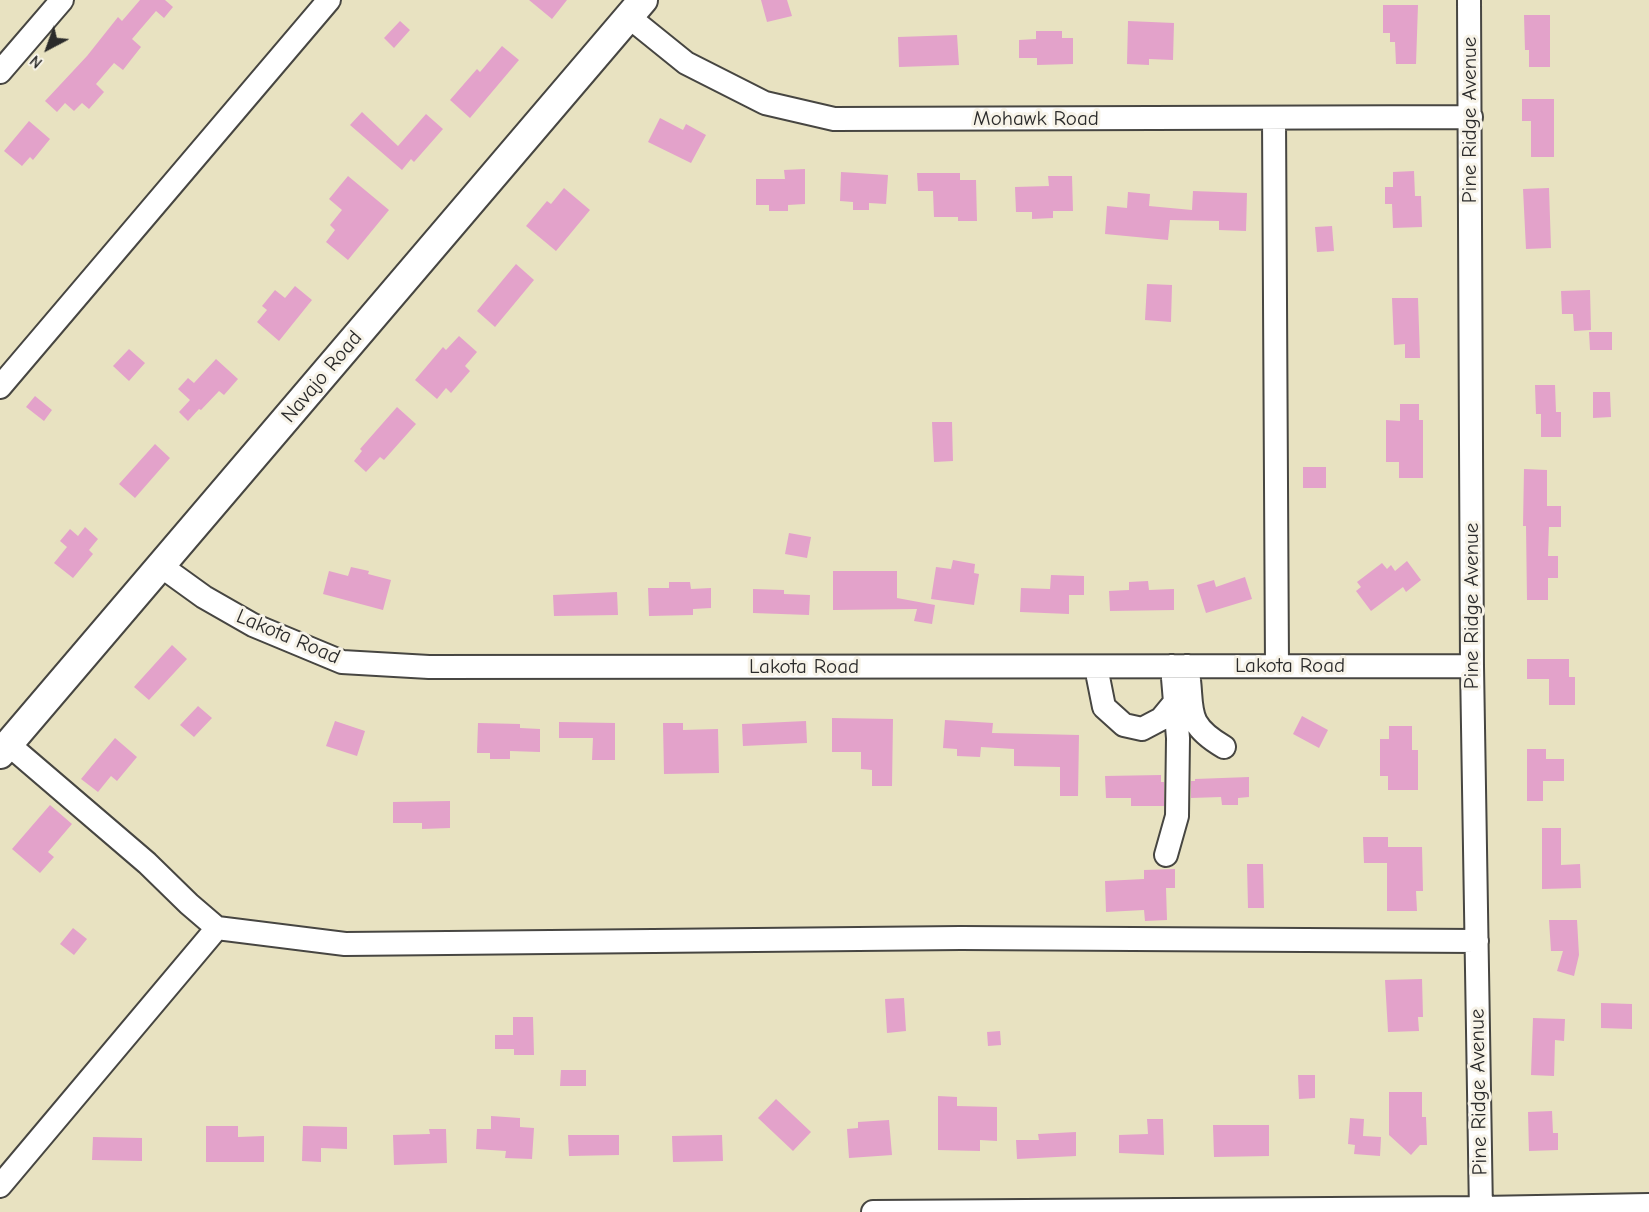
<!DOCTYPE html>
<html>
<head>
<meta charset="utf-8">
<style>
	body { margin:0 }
	#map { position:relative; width:1649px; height:1212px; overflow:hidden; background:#e8e2c1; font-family:"Comic Neue",sans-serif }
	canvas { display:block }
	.north { position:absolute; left:18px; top:18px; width:60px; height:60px; -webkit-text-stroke:4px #f7f3e8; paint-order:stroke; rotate:221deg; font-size:16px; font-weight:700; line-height:24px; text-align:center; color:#2b2b2b }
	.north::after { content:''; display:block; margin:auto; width:21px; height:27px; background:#2b2b2b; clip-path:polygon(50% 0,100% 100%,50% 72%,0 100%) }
</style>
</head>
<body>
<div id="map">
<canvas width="1649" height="1212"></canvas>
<div class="north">N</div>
</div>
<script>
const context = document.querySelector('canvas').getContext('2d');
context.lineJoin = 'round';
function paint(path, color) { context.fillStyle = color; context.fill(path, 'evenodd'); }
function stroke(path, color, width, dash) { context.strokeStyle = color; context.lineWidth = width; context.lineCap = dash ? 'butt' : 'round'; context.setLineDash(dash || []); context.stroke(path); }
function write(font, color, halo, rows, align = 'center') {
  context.font = font + ' "Comic Neue",sans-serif'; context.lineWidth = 6; context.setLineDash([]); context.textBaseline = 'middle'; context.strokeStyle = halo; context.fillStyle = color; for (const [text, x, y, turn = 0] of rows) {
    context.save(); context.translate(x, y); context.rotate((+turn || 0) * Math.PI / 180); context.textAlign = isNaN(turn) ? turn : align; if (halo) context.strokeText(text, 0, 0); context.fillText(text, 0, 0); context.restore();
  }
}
paint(new Path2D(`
	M 140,0 L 165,0 L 173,7 L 164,18 L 156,11 L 132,39 L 141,47 L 123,70 L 114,63 L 96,84 L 104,92 L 89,109 L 82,103 L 74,111 L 65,103 L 57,112 L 45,101 L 87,56 L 118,17 L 122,21 Z
	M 529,0 L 567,0 L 552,19 Z
	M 761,0 L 787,0 L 792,16 L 767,22 Z
	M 1383,5 L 1418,5 L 1416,64 L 1396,64 L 1395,42 L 1390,42 L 1390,33 L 1383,33 Z
	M 1524,15 L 1550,15 L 1550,67 L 1529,67 L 1529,50 L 1525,50 Z
	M 400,21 L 410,30 L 394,48 L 384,38 Z
	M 1128,21 L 1174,23 L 1173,60 L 1149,59 L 1149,65 L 1127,64 Z
	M 1036,31 L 1062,31 L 1062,38 L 1073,38 L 1073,64 L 1037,65 L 1037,58 L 1019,58 L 1019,40 L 1036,39 Z
	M 957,35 L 959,65 L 899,67 L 898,37 Z
	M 502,46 L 519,60 L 470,118 L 450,100 L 477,69 L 480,72 Z
	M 1522,99 L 1554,99 L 1554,157 L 1531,157 L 1531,121 L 1522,121 Z
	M 362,112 L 398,146 L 426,114 L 443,129 L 414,162 L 411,159 L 402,170 L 350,125 Z
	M 660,118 L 683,130 L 686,124 L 706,135 L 691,163 L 648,142 Z
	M 29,121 L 50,139 L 33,160 L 30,157 L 22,166 L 4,151 Z
	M 805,169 L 805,204 L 788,205 L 788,211 L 769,211 L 769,205 L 756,205 L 756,179 L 785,179 L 784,170 Z
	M 1414,171 L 1415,196 L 1421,196 L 1422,227 L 1393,228 L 1392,204 L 1385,204 L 1385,187 L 1393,187 L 1393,172 Z
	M 841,172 L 888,175 L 886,204 L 869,203 L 869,210 L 853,210 L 853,202 L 840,201 Z
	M 917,173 L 960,173 L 960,180 L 976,180 L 977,221 L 958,221 L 958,217 L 934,217 L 933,191 L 918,191 Z
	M 348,176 L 389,210 L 348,260 L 326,242 L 335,230 L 330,225 L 342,210 L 329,199 Z
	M 1048,176 L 1072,176 L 1073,211 L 1053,211 L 1053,218 L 1032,219 L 1032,212 L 1016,212 L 1015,187 L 1049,186 Z
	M 564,188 L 590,210 L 556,251 L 526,226 L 547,201 L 551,204 Z
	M 1549,188 L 1551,248 L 1526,249 L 1523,189 Z
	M 1193,191 L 1247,193 L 1246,231 L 1219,230 L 1219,221 L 1170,220 L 1168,240 L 1105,234 L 1107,206 L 1127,208 L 1128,192 L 1150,194 L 1149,206 L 1192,210 Z
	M 1332,226 L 1334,251 L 1317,252 L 1315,227 Z
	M 516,264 L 534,280 L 495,327 L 477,311 Z
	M 1147,284 L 1172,285 L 1171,322 L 1145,320 Z
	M 295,286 L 312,300 L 279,341 L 257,322 L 267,310 L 262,306 L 275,290 L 285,298 Z
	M 1590,290 L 1591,330 L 1574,331 L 1573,314 L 1562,314 L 1561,291 Z
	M 1392,298 L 1418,298 L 1420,358 L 1405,358 L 1405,344 L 1394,345 Z
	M 1589,332 L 1612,332 L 1612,350 L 1590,350 Z
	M 459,336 L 477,352 L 465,366 L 470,371 L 451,393 L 446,388 L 437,399 L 415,380 L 443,347 L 446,350 Z
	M 129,349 L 145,363 L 129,381 L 113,366 Z
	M 216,359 L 238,379 L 224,395 L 219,391 L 201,410 L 199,409 L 188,421 L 179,412 L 190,400 L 178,389 L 188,378 L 194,383 Z
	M 1535,385 L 1555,385 L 1556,412 L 1561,412 L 1561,437 L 1541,437 L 1541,414 L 1536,414 Z
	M 1593,392 L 1610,392 L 1611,417 L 1593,418 Z
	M 35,396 L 52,410 L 44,421 L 26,407 Z
	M 1400,404 L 1419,404 L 1419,420 L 1423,420 L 1423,478 L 1399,478 L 1399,462 L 1386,462 L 1386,420 L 1400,421 Z
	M 397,407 L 416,424 L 384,460 L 380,457 L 366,472 L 354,461 L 362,451 L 360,449 Z
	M 932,422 L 952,422 L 953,461 L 934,462 Z
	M 155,444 L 170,458 L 135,498 L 119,484 Z
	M 1303,467 L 1326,467 L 1326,488 L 1303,488 Z
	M 1524,469 L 1547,470 L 1547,506 L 1561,506 L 1561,527 L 1549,527 L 1548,556 L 1558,556 L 1558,578 L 1548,578 L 1548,600 L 1527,600 L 1526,526 L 1523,526 Z
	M 85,527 L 98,539 L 89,550 L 93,554 L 73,578 L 54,563 L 67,547 L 60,541 L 70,529 L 78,536 Z
	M 789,533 L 811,537 L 807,558 L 785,554 Z
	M 953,560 L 975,564 L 974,573 L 979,574 L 974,605 L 931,599 L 936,567 L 951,569 Z
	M 1407,561 L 1421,580 L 1406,592 L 1403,587 L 1371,611 L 1356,591 L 1361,587 L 1357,582 L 1382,563 L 1387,569 L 1391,565 L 1395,571 Z
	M 351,567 L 369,571 L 368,574 L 391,580 L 383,610 L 323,594 L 329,571 L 348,576 Z
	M 833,571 L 897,571 L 897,598 L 935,605 L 932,624 L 914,621 L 917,609 L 833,610 Z
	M 1051,575 L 1084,576 L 1084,595 L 1069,595 L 1069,614 L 1020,612 L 1021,588 L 1050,589 Z
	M 1245,577 L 1252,599 L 1206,613 L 1197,585 L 1214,580 L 1216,587 Z
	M 1148,581 L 1149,590 L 1174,589 L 1174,610 L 1110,611 L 1109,591 L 1129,590 L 1129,582 Z
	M 669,582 L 690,582 L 691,589 L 711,588 L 711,608 L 693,609 L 693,615 L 649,616 L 648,588 L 669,588 Z
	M 753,589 L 784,590 L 784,594 L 810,595 L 809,615 L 753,613 Z
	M 617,592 L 618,615 L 554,616 L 553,595 Z
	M 172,645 L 187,659 L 149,700 L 134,687 Z
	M 1527,659 L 1569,659 L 1569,677 L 1575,677 L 1575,705 L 1549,705 L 1549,679 L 1527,679 Z
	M 198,706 L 212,718 L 194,737 L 180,725 Z
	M 1302,716 L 1328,730 L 1319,748 L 1293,734 Z
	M 832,718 L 893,719 L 892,786 L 872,786 L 872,770 L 861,769 L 861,752 L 832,752 Z
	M 945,720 L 993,723 L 992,733 L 1079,735 L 1078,796 L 1060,796 L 1060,767 L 1014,766 L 1014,749 L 981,747 L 980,757 L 957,756 L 957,749 L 943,748 Z
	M 335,721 L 365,731 L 357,756 L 326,746 Z
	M 806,721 L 807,743 L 743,746 L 742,724 Z
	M 559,722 L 615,723 L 615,760 L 592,760 L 593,738 L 559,738 Z
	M 478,723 L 520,724 L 520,728 L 540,729 L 540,752 L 510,751 L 510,759 L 490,759 L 490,753 L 477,753 Z
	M 663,723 L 683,723 L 683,730 L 718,729 L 719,773 L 664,774 Z
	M 1389,726 L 1412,726 L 1412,750 L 1418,750 L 1418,790 L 1388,790 L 1388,776 L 1380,776 L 1380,739 L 1389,739 Z
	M 115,738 L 137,757 L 117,781 L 111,776 L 98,792 L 81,779 Z
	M 1527,749 L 1546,749 L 1546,759 L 1564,759 L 1564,781 L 1543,781 L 1543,801 L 1527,801 Z
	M 1161,775 L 1161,782 L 1164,782 L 1164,806 L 1131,806 L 1131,798 L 1106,798 L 1105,776 Z
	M 1249,777 L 1249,797 L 1238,798 L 1238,805 L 1222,805 L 1221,797 L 1191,798 L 1191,781 L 1195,781 L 1195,779 Z
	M 450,801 L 450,828 L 422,829 L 422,823 L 393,823 L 393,802 Z
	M 50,805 L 72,824 L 48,852 L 54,857 L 40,873 L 12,849 Z
	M 1542,828 L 1561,828 L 1561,865 L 1580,864 L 1581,888 L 1542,889 Z
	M 1363,837 L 1388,837 L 1388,847 L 1422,847 L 1423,891 L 1416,891 L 1417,911 L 1387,911 L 1387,863 L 1364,863 Z
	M 1247,864 L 1263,864 L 1264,908 L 1248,908 Z
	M 1175,869 L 1175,888 L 1166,888 L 1167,920 L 1145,921 L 1144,910 L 1106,912 L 1105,881 L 1144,879 L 1144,870 Z
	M 1549,920 L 1577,920 L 1579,955 L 1574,976 L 1557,971 L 1563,951 L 1551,951 Z
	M 73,928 L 87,939 L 74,955 L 60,944 Z
	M 1422,979 L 1423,1017 L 1418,1017 L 1419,1031 L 1388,1032 L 1385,980 Z
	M 904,998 L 906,1031 L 887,1033 L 885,999 Z
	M 1601,1003 L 1632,1004 L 1632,1029 L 1601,1028 Z
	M 513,1017 L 533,1017 L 534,1055 L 514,1055 L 514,1049 L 495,1049 L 495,1035 L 513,1035 Z
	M 1533,1018 L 1565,1019 L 1564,1041 L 1555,1040 L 1554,1076 L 1531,1075 Z
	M 1000,1031 L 1001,1045 L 988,1046 L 987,1032 Z
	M 561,1070 L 586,1070 L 586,1086 L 560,1086 Z
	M 1298,1075 L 1315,1075 L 1315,1098 L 1299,1099 Z
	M 1389,1092 L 1422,1092 L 1422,1117 L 1426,1117 L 1427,1145 L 1420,1145 L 1411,1155 L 1389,1135 Z
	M 938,1096 L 957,1097 L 957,1106 L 997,1107 L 997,1141 L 980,1140 L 980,1151 L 938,1150 Z
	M 776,1099 L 811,1132 L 793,1151 L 758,1118 Z
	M 1552,1111 L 1553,1133 L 1558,1133 L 1558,1150 L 1529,1151 L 1528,1112 Z
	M 491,1116 L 520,1118 L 520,1127 L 534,1128 L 532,1159 L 505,1158 L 506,1151 L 476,1149 L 477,1129 L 491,1129 Z
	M 1350,1118 L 1364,1119 L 1363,1136 L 1381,1137 L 1380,1156 L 1354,1154 L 1355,1145 L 1348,1144 Z
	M 1147,1119 L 1163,1119 L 1164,1155 L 1119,1153 L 1119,1135 L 1148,1134 Z
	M 889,1120 L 892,1155 L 849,1158 L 847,1129 L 858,1128 L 858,1122 Z
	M 1213,1125 L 1269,1125 L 1269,1156 L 1214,1157 Z
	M 206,1126 L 238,1126 L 238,1137 L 264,1136 L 264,1162 L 206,1162 Z
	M 303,1126 L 347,1127 L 347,1149 L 321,1148 L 321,1162 L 302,1161 Z
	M 429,1129 L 446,1129 L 447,1163 L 394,1165 L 393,1135 L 430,1134 Z
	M 1076,1132 L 1076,1156 L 1017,1159 L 1016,1140 L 1039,1140 L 1038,1134 Z
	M 568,1135 L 619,1135 L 619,1155 L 569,1156 Z
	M 722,1135 L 723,1161 L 673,1162 L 672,1136 Z
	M 93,1137 L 142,1138 L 142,1161 L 92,1160 Z`), '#e3a2ca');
const minor = new Path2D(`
	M 1469,0 L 1472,666 L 1481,1212
	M 629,17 L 686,63 L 765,103 L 834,119 L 1471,117
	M 0,72 L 62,0
	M 1274,118 L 1277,666
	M 0,387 L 329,0
	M 161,566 L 204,597 L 253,625 L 342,662 L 429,667 L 1472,666
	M 1187,666 C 1195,708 1181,722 1224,747
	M 1096,667 L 1104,707 L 1124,725 L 1142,729 L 1161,719 L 1175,702
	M 8,744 L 147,863 L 189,904 L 217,928 L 345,944 L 961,938 L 1477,941
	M 1166,855 L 1177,816 L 1178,738 L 1172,666
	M 0,1186 L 217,928
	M 873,1212 L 1481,1208 L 1649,1205`);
const major = new Path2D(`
	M 0,754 L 643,0`);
stroke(minor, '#474642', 26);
stroke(major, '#474642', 32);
stroke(minor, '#fff', 22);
stroke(major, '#fff', 28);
write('21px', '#2b2b2b', '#f7f3e8', [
	["Mohawk Road",1036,119],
	["Pine Ridge Avenue",1470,120,-90],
	["Navajo Road",322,377,-50],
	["Pine Ridge Avenue",1472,606,-90],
	["Lakota Road",288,637,23],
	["Lakota Road",1290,666],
	["Lakota Road",804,667],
	["Pine Ridge Avenue",1479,1092,-91]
]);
</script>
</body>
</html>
